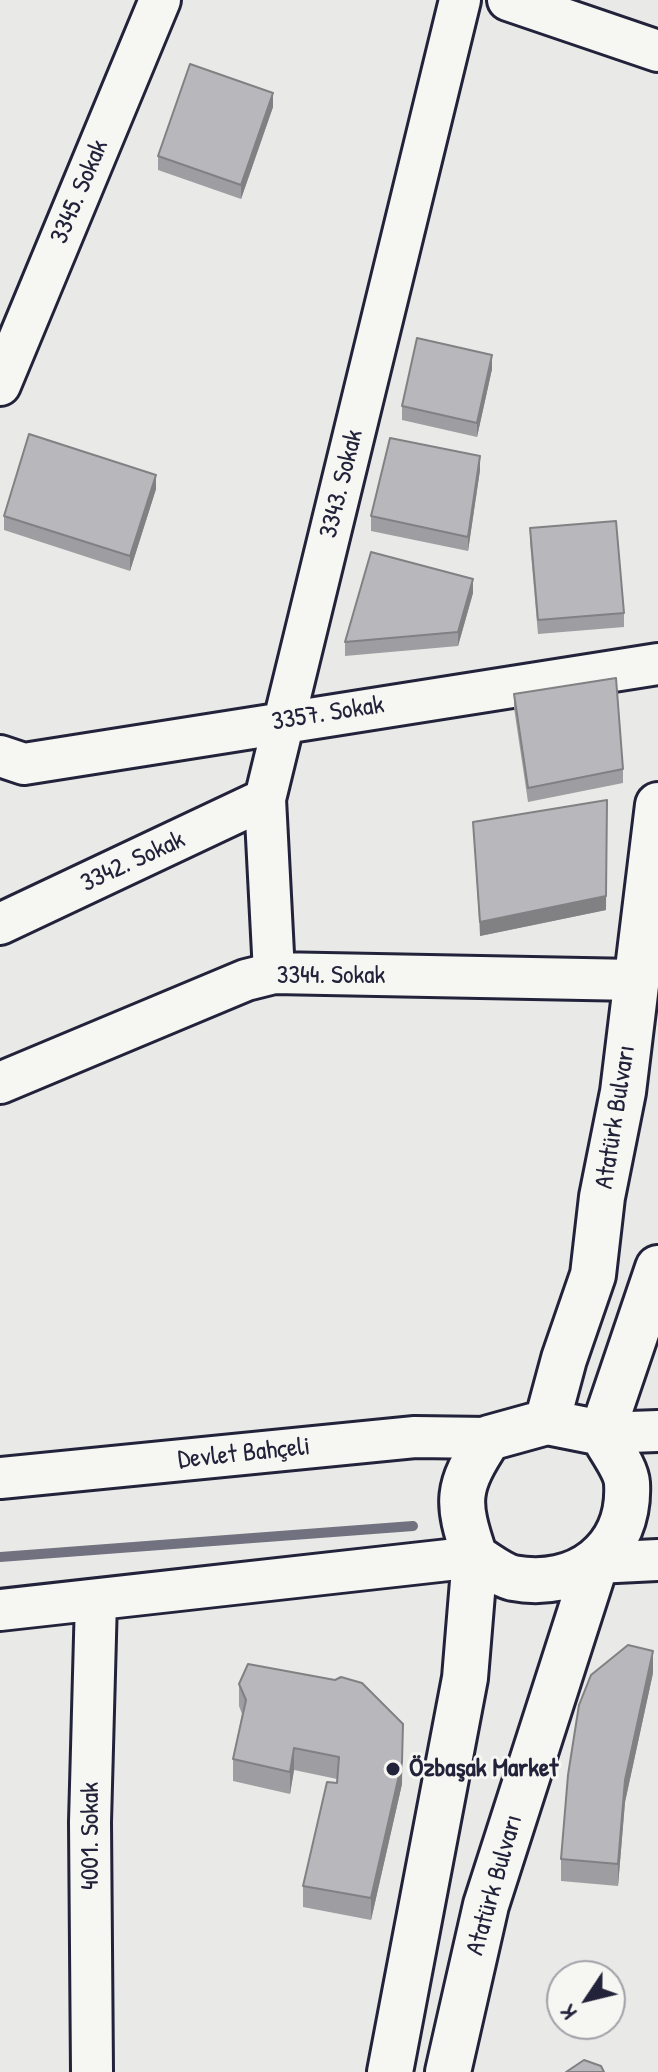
<!DOCTYPE html>
<html>
<head>
<meta charset="utf-8">
<style>
	body { margin:0 }
	#map { position:relative; width:658px; height:2072px; overflow:hidden; background:#e9e9e7; font-family:"Patrick Hand",sans-serif }
	canvas { display:block }
	.north { position:absolute; left:546px; top:1960px; width:80px; height:80px; box-sizing:border-box; background:#f6f6f2; border:2px solid #a1a1a9; border-radius:50%; rotate:235deg; font-size:22px; font-weight:700; line-height:32px; text-align:center; color:#22223b }
	.north::after { content:''; display:block; margin:auto; width:28px; height:36px; background:#22223b; clip-path:polygon(50% 0,100% 100%,50% 72%,0 100%) }
</style>
</head>
<body>
<div id="map">
<canvas width="658" height="2072"></canvas>
<div class="north">K</div>
</div>
<script>
const context = document.querySelector('canvas').getContext('2d');
context.lineJoin = 'round';
function stroke(path, color, width, dash) { context.strokeStyle = color; context.lineWidth = width; context.lineCap = dash ? 'butt' : 'round'; context.setLineDash(dash || []); context.stroke(path); }
function paint(path, color) { context.fillStyle = color; context.fill(path, 'evenodd'); }
function write(font, color, halo, rows, align = 'center') {
  context.font = font + ' "Patrick Hand",sans-serif'; context.lineWidth = 6; context.setLineDash([]); context.textBaseline = 'middle'; context.strokeStyle = halo; context.fillStyle = color; for (const [text, x, y, turn = 0] of rows) {
    context.save(); context.translate(x, y); context.rotate((+turn || 0) * Math.PI / 180); context.textAlign = isNaN(turn) ? turn : align; if (halo) context.strokeText(text, 0, 0); context.fillText(text, 0, 0); context.restore();
  }
}
stroke(new Path2D(`
	M 0,1557 L 413,1526`), '#71717f', 10);
const minor = new Path2D(`
	M 508,0 L 658,51
	M 0,385 L 160,0
	M 0,756 L 24,764 L 658,664
	M 0,924 L 265,799
	M 274,973 L 265,799 L 460,0
	M 0,1083 L 246,980 L 274,973 L 635,980
	M 602,1433 L 658,1431
	M 0,1478 L 415,1437 L 489,1438
	M 596,1563 L 658,1560
	M 0,1610 L 475,1557
	M 92,2072 L 90,1822 L 96,1600`);
const major = new Path2D(`
	M 547,1422 L 564,1359 L 593,1275 L 602,1197 L 623,1092 L 658,805
	M 547,1422 L 602,1433 C 609,1447 626,1468 627,1483 C 631,1551 577,1590 513,1578 C 500,1575 486,1563 475,1557 C 456,1501 456,1488 489,1438 Z
	M 602,1433 L 658,1268
	M 390,2072 L 465,1678 L 475,1557
	M 448,2072 L 486,1905 L 596,1563`);
stroke(minor, '#22223b', 46);
stroke(major, '#22223b', 50);
stroke(minor, '#f6f6f2', 40);
stroke(major, '#f6f6f2', 44);
paint(new Path2D(`
	M 273,107 L 241,199 L 158,170 L 158,156 Z
	M 492,369 L 477,437 L 402,420 L 402,406 Z
	M 480,470 L 468,551 L 371,531 L 371,516 Z
	M 156,489 L 130,571 L 4,530 L 4,516 Z
	M 530,528 L 624,613 L 624,627 L 538,634 L 530,542 Z
	M 473,593 L 458,646 L 345,656 L 345,642 Z
	M 514,694 L 623,769 L 623,783 L 528,802 L 514,708 Z
	M 473,822 L 606,910 L 480,936 Z
	M 653,1673 L 625,1802 L 618,1886 L 561,1881 L 561,1859 Z
	M 239,1684 L 402,1784 L 371,1920 L 303,1907 L 303,1886 L 337,1779 L 294,1770 L 290,1794 L 233,1781 L 233,1759 L 242,1714 L 239,1706 Z`), '#9e9ea2');
paint(new Path2D(`
	M 273,93 L 273,107 L 241,199 L 241,185 Z
	M 492,355 L 492,369 L 477,437 L 477,423 Z
	M 480,456 L 480,470 L 468,551 L 468,537 Z
	M 156,475 L 156,489 L 130,571 L 130,556 Z
	M 473,579 L 473,593 L 458,646 L 458,632 Z
	M 607,800 L 606,910 L 480,936 L 480,922 Z
	M 653,1651 L 653,1673 L 625,1802 L 618,1886 L 618,1864 L 625,1780 Z
	M 403,1724 L 402,1784 L 371,1920 L 371,1898 Z
	M 294,1748 L 294,1770 L 290,1794 L 290,1772 Z`), '#818184');
const building = new Path2D(`
	M 190,64 L 273,93 L 241,185 L 158,156 Z
	M 417,338 L 492,355 L 477,423 L 402,406 Z
	M 29,434 L 156,475 L 130,556 L 4,516 Z
	M 390,438 L 480,456 L 468,537 L 371,516 Z
	M 616,521 L 624,613 L 538,620 L 530,528 Z
	M 371,552 L 473,579 L 458,632 L 345,642 Z
	M 616,678 L 623,769 L 528,788 L 514,694 Z
	M 607,800 L 606,896 L 480,922 L 473,822 Z
	M 628,1645 L 653,1651 L 625,1780 L 618,1864 L 561,1859 L 568,1775 L 579,1705 L 591,1675 Z
	M 248,1664 L 335,1680 L 341,1677 L 362,1683 L 403,1724 L 402,1762 L 371,1898 L 303,1886 L 327,1782 L 337,1783 L 339,1757 L 294,1748 L 290,1772 L 233,1759 L 246,1700 L 239,1684 Z
	M 584,2060 L 601,2066 L 604,2072 L 566,2072 Z`);
paint(building, '#b8b8bc');
stroke(building, '#818184', 2);
for (const [x, y, r, color] of [
	[393,1769,8,"#22223b"]
]) { const dot = new Path2D(); dot.arc(x, y, r, 0, 2 * Math.PI); context.fillStyle = color; context.fill(dot); stroke(dot, '#f6f6f2', 3); }
write('26px', '#22223b', '#f6f6f2', [
	["3345. Sokak",80,192,-67],
	["3343. Sokak",342,484,-76],
	["3357. Sokak",328,714,-9],
	["3342. Sokak",133,862,-25],
	["3344. Sokak",331,976],
	["Atatürk Bulvarı",616,1117,-81],
	["Devlet Bahçeli",244,1454,-6],
	["4001. Sokak",91,1836,-90],
	["Atatürk Bulvarı",495,1885,-74]
]);
write('bold 26px', '#22223b', '#f6f6f2', [
	["Özbaşak Market",409,1769]
], 'left');
</script>
</body>
</html>
